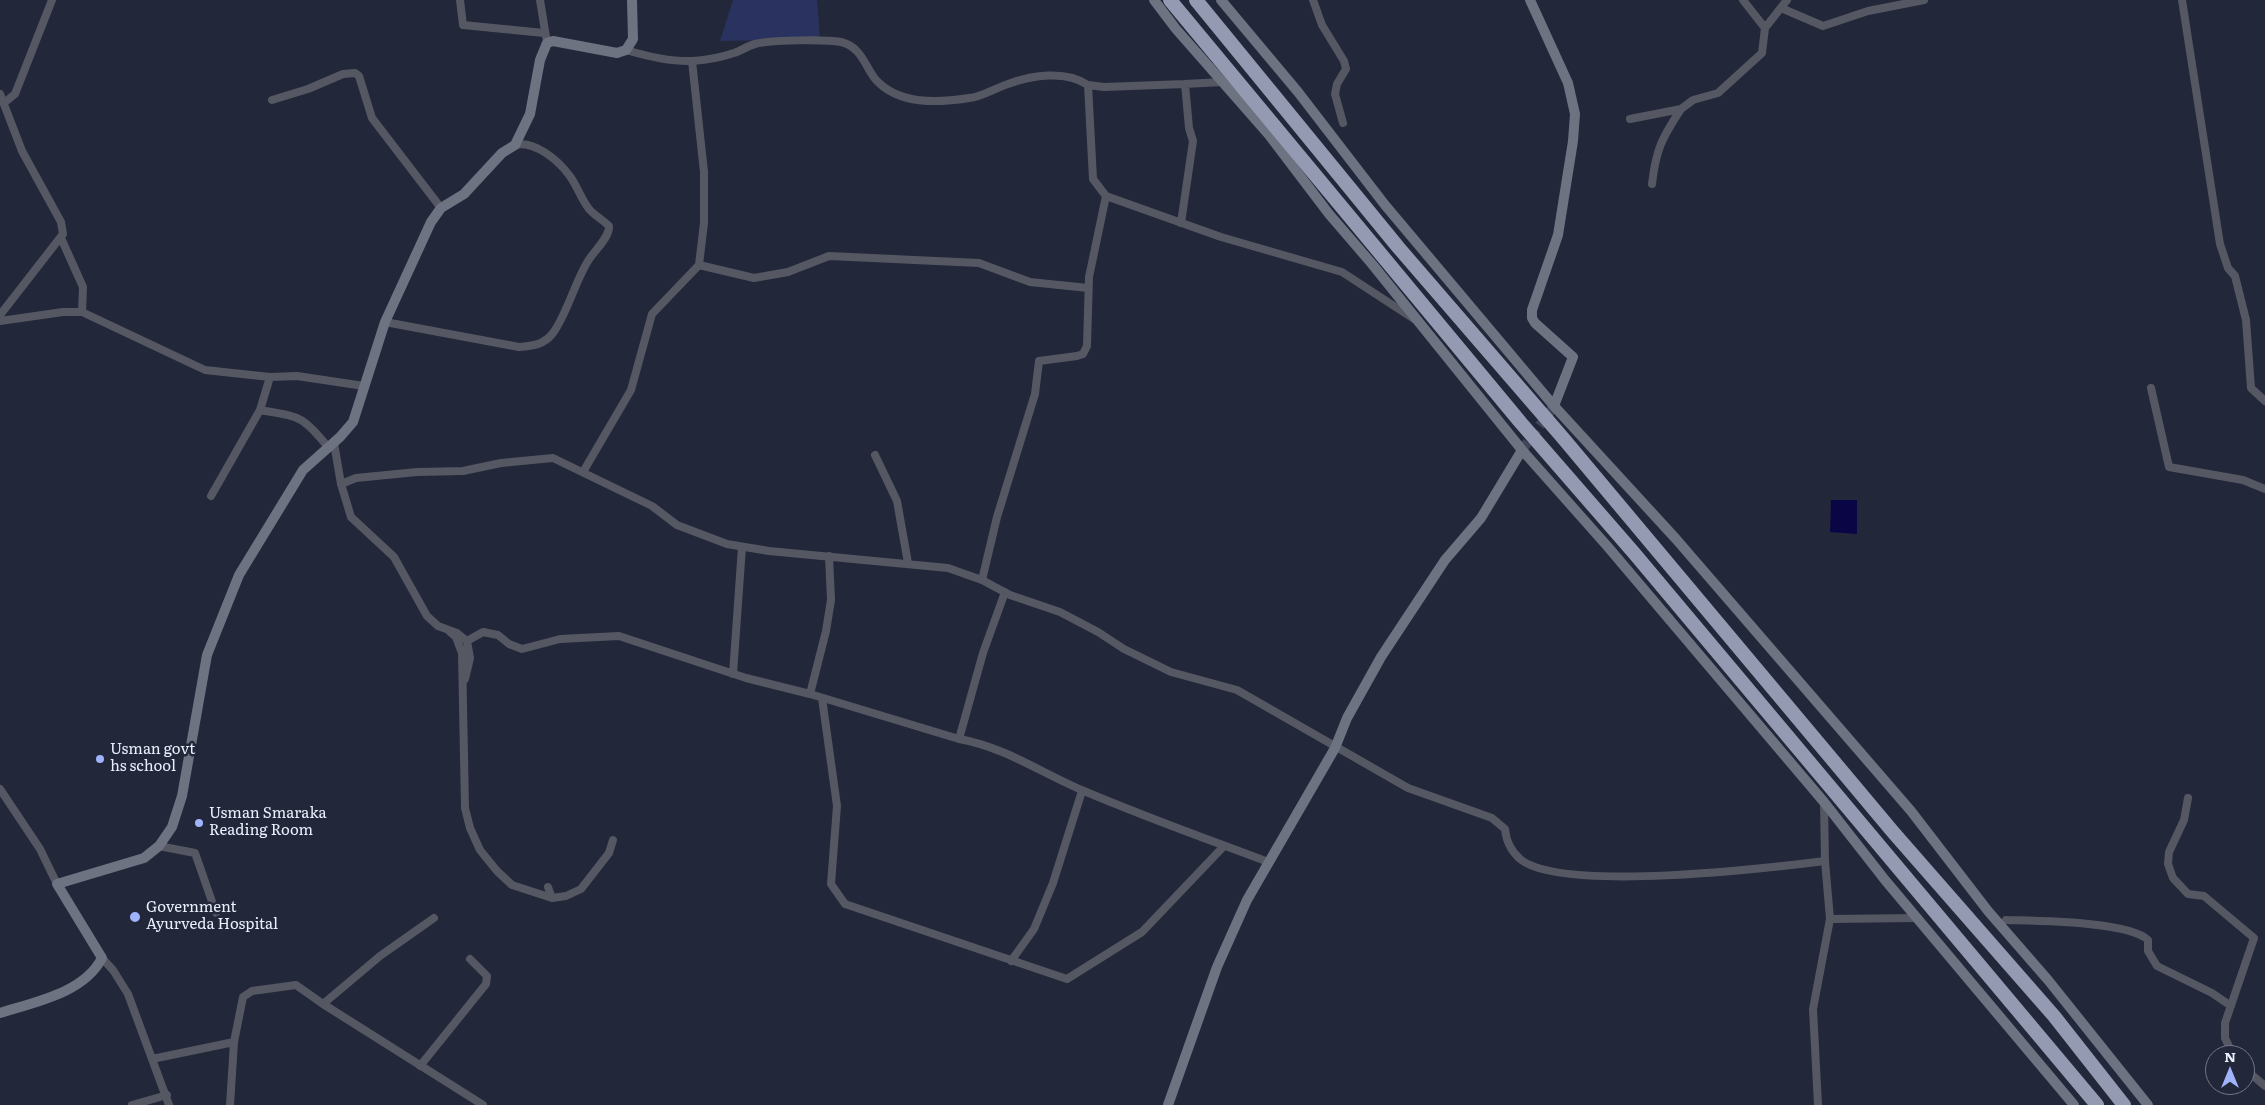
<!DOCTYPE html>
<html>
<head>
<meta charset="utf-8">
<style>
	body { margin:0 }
	#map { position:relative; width:2265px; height:1105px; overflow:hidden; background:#22273a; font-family:Literata,serif }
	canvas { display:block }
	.north { position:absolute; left:2205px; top:1045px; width:50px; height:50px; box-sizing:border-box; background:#22273a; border:1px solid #727788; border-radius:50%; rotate:0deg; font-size:14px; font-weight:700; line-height:20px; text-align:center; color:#ebeffd }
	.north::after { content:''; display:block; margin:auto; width:18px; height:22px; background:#a0b3fd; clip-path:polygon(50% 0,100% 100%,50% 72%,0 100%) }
</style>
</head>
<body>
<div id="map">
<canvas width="2265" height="1105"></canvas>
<div class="north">N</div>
</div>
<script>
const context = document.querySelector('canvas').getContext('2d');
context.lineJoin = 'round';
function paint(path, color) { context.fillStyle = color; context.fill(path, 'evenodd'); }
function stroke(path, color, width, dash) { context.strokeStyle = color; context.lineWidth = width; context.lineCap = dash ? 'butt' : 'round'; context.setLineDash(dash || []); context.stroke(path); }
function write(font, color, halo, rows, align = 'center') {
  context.font = font + ' Literata,serif'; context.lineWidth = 5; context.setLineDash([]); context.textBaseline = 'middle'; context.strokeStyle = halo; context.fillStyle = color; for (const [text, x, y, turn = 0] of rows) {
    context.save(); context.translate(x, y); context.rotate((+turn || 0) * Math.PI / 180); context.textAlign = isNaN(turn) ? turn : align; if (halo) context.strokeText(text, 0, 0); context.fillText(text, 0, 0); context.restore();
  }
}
paint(new Path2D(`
	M 733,0 L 817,0 L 820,39 L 720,41 Z`), '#2a3360');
paint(new Path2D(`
	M 1831,500 L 1857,500 L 1857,534 L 1830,532 Z`), '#0a0646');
stroke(new Path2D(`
	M 1522,450 L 1554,406`), '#404557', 10, [10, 5]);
stroke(new Path2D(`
	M 460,0 L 463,25 L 544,33
	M 540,0 L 546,37
	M 1313,0 L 1322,25 L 1344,61 L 1346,69 L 1337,84 L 1335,94 L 1343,123
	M 1743,0 L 1765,28
	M 2182,0 L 2220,244 L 2228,268 L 2235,276 L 2246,320 L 2251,388 L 2265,401
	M 1781,8 L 1823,26 L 1868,11 L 1924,0
	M 626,50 C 646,56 671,62 693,61 C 706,60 722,57 734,53 C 741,51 747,46 755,44 C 770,40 826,39 841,42 C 862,47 865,67 876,80 C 899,105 938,103 969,98 C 982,97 995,88 1008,84 C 1032,75 1066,70 1088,85 L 1093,179 L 1106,196 L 1221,237 L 1342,272 L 1414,319
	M 1185,84 L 1222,82
	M 1088,85 L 1104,87 L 1185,84 L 1189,128 L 1193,141 L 1181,223
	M 0,94 L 22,151 L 61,222 L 63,234 L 0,315
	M 272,100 L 308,89 L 343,74 L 355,73 L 359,76 L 372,118 L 441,208
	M 4,103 L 15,94 L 52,0
	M 1630,119 L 1681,109 L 1693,100 L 1718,93 L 1762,53 L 1765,28 L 1787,0
	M 1652,184 C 1656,149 1662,138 1681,109
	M 61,238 L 83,287 L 82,312
	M 699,265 L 754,278 L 788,272 L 829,256 L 979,263 L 1030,282 L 1088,288
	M 0,321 L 63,312 L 82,312 L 205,370 L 270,377 L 297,376 L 364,386
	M 385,322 L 519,347 C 532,346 544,345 553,333 C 566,316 575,282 588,261 C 594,251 610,237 609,226 C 603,220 594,215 589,209 C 581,199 577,185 569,175 C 558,160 534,140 515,145
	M 2151,388 L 2169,467 L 2243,480 L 2265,489
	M 260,410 C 300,417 302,415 328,447
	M 334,443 L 341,484 L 351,517 L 394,557 L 427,616 L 438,626 L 457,633 L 467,641 L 470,658 L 465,679
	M 875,455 L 897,501 L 908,563
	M 583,472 L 631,390 L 652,314 L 699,265 L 704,223 L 704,172 L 692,61
	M 341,484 L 356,478 L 417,472 L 463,471 L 501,463 L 553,458 L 652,506 L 677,525 L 727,544 L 769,551 L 948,568 L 982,580 L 1010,595 L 1060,612 L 1098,632 L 1124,649 L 1171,672 L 1237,690 L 1408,788 L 1492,818 L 1505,829 C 1506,840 1511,851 1520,859 C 1561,893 1769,868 1825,861
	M 211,496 L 260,410 L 270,377
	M 982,580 L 997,517 L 1035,394 L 1039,361 L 1077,356 L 1083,354 L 1087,346 L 1089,277 L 1106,196
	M 450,632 L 456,637 L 462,653 L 465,808 L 470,828 L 480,850 L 497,871 L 512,885 L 552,898 L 566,896 L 581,889 L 609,853 L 613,840
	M 467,641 L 483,632 L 498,635 L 509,644 L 522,649 L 560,639 L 619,636 L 746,678 L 810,694 L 959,739 C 1005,747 1041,773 1084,791 C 1145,817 1207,839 1268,862
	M 733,674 L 742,547
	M 810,694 L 826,631 L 831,600 L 829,556
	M 822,698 L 837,806 L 831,884 L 845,904 L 1067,979 L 1142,932 L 1224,846
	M 959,739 L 983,653 L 1005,592
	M 0,789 L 40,849 L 57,884
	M 2188,798 L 2184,820 L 2169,852 L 2168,864 L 2173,878 L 2188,894 L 2204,896 L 2254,938 L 2225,1023 L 2225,1038 L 2233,1055
	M 159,846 L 195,853 L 216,913
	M 548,887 L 552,898
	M 1830,919 L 1918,918
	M 2006,920 C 2035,921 2129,921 2148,940 L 2148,951 L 2157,966 L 2212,993 L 2231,1006
	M 102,958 L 113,970 L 128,994 L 169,1105
	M 1011,961 L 1034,929 L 1053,883 L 1082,791
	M 323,1004 L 380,956 L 434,918
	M 152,1059 L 234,1042
	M 420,1066 L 486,984 L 487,976 L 470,959
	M 2245,1069 L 2265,1086
	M 132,1105 L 167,1095
	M 230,1105 L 234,1042 L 243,997 L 252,991 L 296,985 L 323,1004 L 483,1105
	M 1818,1105 L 1813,1009 L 1830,919 L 1825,861 L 1824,802`), '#555862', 8);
stroke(new Path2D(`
	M 1154,0 L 1176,29 L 1269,135 L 1329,214 L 1372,264 L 1522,450 L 1608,547 L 1824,802 L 1885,880 L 2074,1105
	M 1221,0 L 1298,92 L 1385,205 L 1554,406 L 1676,539 L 1911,811 L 1988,911 L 2048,980 L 2148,1105
	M 1530,0 L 1568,83 L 1575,114 L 1573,141 L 1558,235 L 1532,310 L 1532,318 L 1535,323 L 1573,357 L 1554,406
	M 0,1013 C 35,1002 84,993 102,958 L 57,884 L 144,858 L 159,846 L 172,827 L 182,796 L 207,655 L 239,575 L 303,470 L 340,437 L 353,422 L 385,322 L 431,222 L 441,208 L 464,194 L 502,153 L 515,145 L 530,114 L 540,60 L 547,43 L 553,41 L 617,53 L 626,50 L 633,39 L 632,0
	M 1168,1105 L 1217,967 L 1247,900 L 1335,748 L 1347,718 L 1381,657 L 1445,560 L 1481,518 L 1522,450`), '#6e7382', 10);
stroke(new Path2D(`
	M 1170,0 L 1521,423 L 1634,553 L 2097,1105
	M 1196,0 L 1398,247 L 1563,438 L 1893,832 L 2054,1016 L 2124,1105`), '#939ab2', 14);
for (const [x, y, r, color] of [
	[100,759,5,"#a0b3fd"],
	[199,823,5,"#a0b3fd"],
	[135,917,6,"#a0b3fd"]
]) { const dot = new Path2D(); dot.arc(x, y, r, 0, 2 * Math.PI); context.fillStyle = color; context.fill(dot); stroke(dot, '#22273a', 2); }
write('15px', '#ebeffd', '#22273a', [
	["Usman govt",110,750],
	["hs school",110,767],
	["Usman Smaraka",209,814],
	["Reading Room",209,831],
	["Government",146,908],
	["Ayurveda Hospital",146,925]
], 'left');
</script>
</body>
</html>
